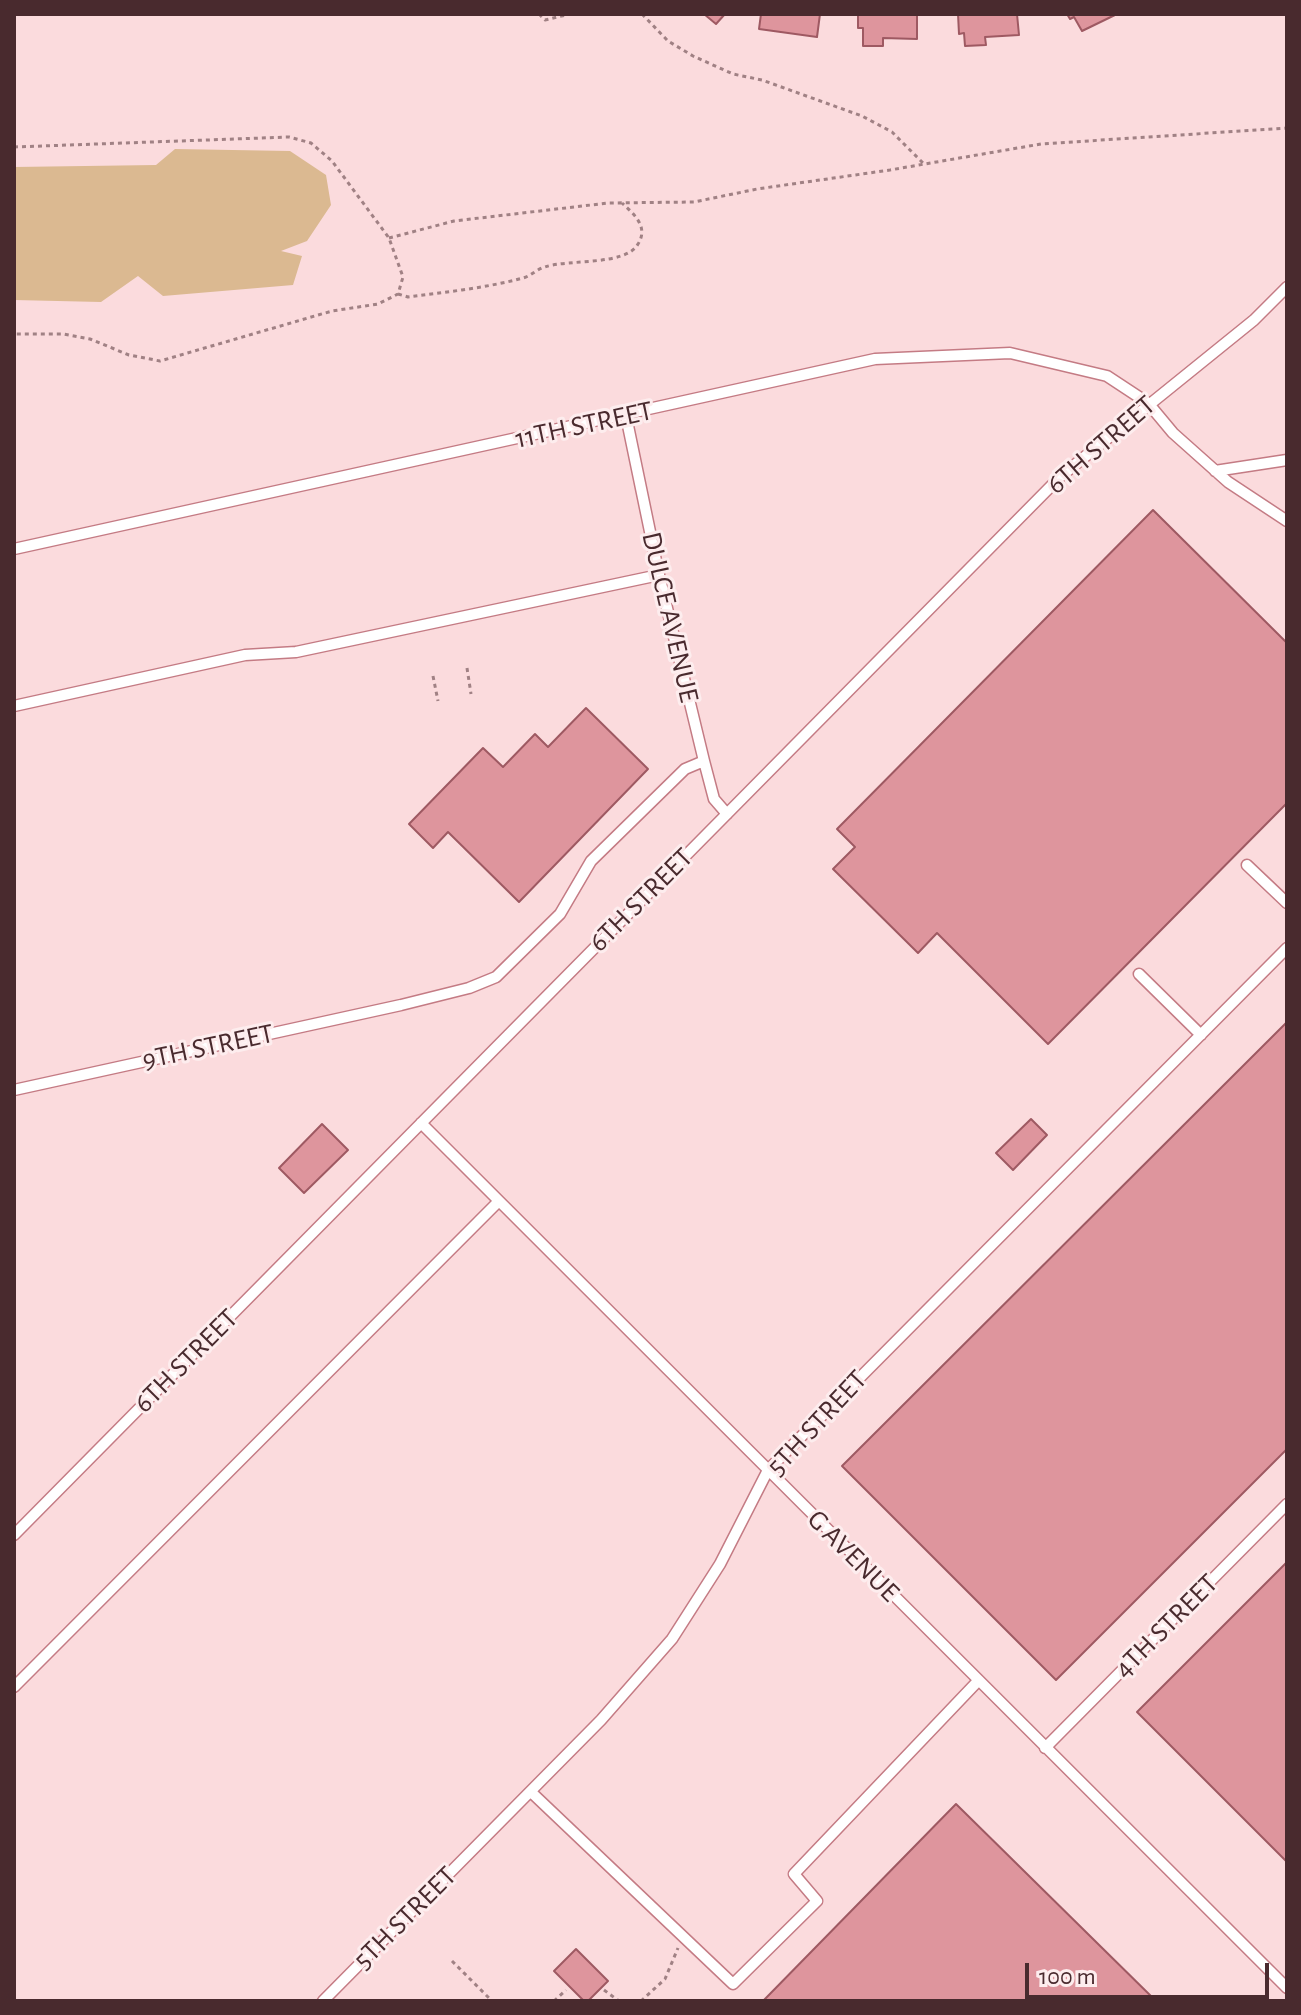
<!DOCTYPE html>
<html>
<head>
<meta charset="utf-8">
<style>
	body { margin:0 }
	#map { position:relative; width:1301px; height:2015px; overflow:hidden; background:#fbdbdd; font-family:"Alegreya Sans",sans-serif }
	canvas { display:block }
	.frame { position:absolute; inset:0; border:16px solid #492a2e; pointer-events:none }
	.scale { position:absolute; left:1025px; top:1963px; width:244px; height:36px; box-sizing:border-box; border:4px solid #492a2e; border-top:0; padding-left:10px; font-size:24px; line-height:28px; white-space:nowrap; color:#492a2e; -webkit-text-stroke:6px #fdedee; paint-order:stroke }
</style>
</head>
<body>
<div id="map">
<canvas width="1301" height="2015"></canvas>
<div class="frame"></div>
<div class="scale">100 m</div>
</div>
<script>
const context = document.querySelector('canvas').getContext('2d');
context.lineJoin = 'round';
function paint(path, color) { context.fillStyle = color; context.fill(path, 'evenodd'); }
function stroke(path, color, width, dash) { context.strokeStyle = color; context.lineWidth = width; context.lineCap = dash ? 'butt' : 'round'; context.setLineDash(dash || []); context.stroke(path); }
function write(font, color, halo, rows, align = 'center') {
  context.font = font + ' "Alegreya Sans",sans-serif'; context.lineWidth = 6; context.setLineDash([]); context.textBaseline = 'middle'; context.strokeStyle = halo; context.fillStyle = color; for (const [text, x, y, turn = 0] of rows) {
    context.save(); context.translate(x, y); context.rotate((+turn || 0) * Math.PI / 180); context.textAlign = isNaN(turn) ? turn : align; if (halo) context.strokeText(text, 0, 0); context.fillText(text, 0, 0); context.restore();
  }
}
paint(new Path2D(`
	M 175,149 L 290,151 L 326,175 L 331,205 L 307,241 L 281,251 L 302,256 L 293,285 L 163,296 L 138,276 L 101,302 L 14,300 L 14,167 L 156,165 Z`), '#dbb991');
const building = new Path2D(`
	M 704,14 L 725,14 L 716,24 Z
	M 761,14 L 820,14 L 817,37 L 759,29 Z
	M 858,14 L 917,14 L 917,39 L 883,38 L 883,46 L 863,46 L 863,28 L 858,28 Z
	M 958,14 L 1017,14 L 1019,35 L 985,37 L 986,45 L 965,46 L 964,33 L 959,34 Z
	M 1067,14 L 1117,14 L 1082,31 L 1074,17 L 1070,19 Z
	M 1153,510 L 1287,643 L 1287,803 L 1048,1044 L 937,933 L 918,953 L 833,869 L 855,847 L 837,829 Z
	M 586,708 L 648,769 L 519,902 L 448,832 L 433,848 L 409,824 L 483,748 L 503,767 L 535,734 L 548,747 Z
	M 1287,1022 L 1287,1449 L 1056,1680 L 842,1466 Z
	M 1031,1119 L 1047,1135 L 1013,1170 L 996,1153 Z
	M 322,1124 L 348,1150 L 304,1193 L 279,1168 Z
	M 1287,1562 L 1287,1862 L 1137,1712 Z
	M 956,1804 L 1156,2001 L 763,2001 Z
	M 576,1949 L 608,1981 L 588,2001 L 584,2001 L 554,1971 Z`);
paint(building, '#de959d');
stroke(building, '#9e5962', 2);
const lane = new Path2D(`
	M 626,416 L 659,575 L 704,761 L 714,799 L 727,814
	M 1215,471 L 1287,460
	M 14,549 L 875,359 L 1010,353 L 1107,376 L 1148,403 L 1173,433 L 1228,482 L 1287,521
	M 14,706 L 245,655 L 296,652 L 659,575
	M 1247,865 L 1287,903
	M 1139,974 L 1201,1035
	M 14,1090 L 401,1005 L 469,988 L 496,977 L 560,914 L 591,861 L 685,769 L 704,761
	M 421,1123 L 1287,1988
	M 14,1535 L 1061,476 L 1254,320 L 1287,287
	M 14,1687 L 499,1201
	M 1045,1748 L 1287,1504
	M 531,1792 L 733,1984 L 817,1901 L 794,1874 L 978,1681
	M 323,2001 L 601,1720 L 672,1639 L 720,1564 L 768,1470 L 1287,948`);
stroke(lane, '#c47b84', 13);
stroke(new Path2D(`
	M 539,14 L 545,20 L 570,14
	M 642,14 L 668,41 L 693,56 L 733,74 L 762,80 L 862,116 L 892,132 L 924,164
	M 14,147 L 289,137 L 311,143 L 332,161 L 389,238 L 403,277 L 398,294 L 378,304 L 332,311 L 160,361 L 129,355 L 90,339 L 63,334 L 14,334
	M 389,238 L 454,221 L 608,203 L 694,202 L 757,189 L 890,170 L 1041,144 L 1287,128
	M 398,294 L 408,297 C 446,292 486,288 523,278 C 531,276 537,269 545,267 C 568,259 626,266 638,244 C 649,227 634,214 622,203
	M 467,668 L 471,694
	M 433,676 L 438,701
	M 452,1961 L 492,2001
	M 604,1990 L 619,2001
	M 554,2001 L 566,1990
	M 641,2001 L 665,1979 L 678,1948`), '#a08184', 3, [4, 4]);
stroke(lane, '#fff', 10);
write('28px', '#492a2e', '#fdedee', [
	["11TH STREET",584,425,-12],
	["6TH STREET",1101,445,-41],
	["DULCE AVENUE",670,617,77],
	["6TH STREET",641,900,-45],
	["9TH STREET",208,1047,-12],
	["6TH STREET",186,1361,-45],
	["5TH STREET",817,1423,-47],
	["G AVENUE",853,1556,45],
	["4TH STREET",1166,1626,-45],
	["5TH STREET",405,1918,-45]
]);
</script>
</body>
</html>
